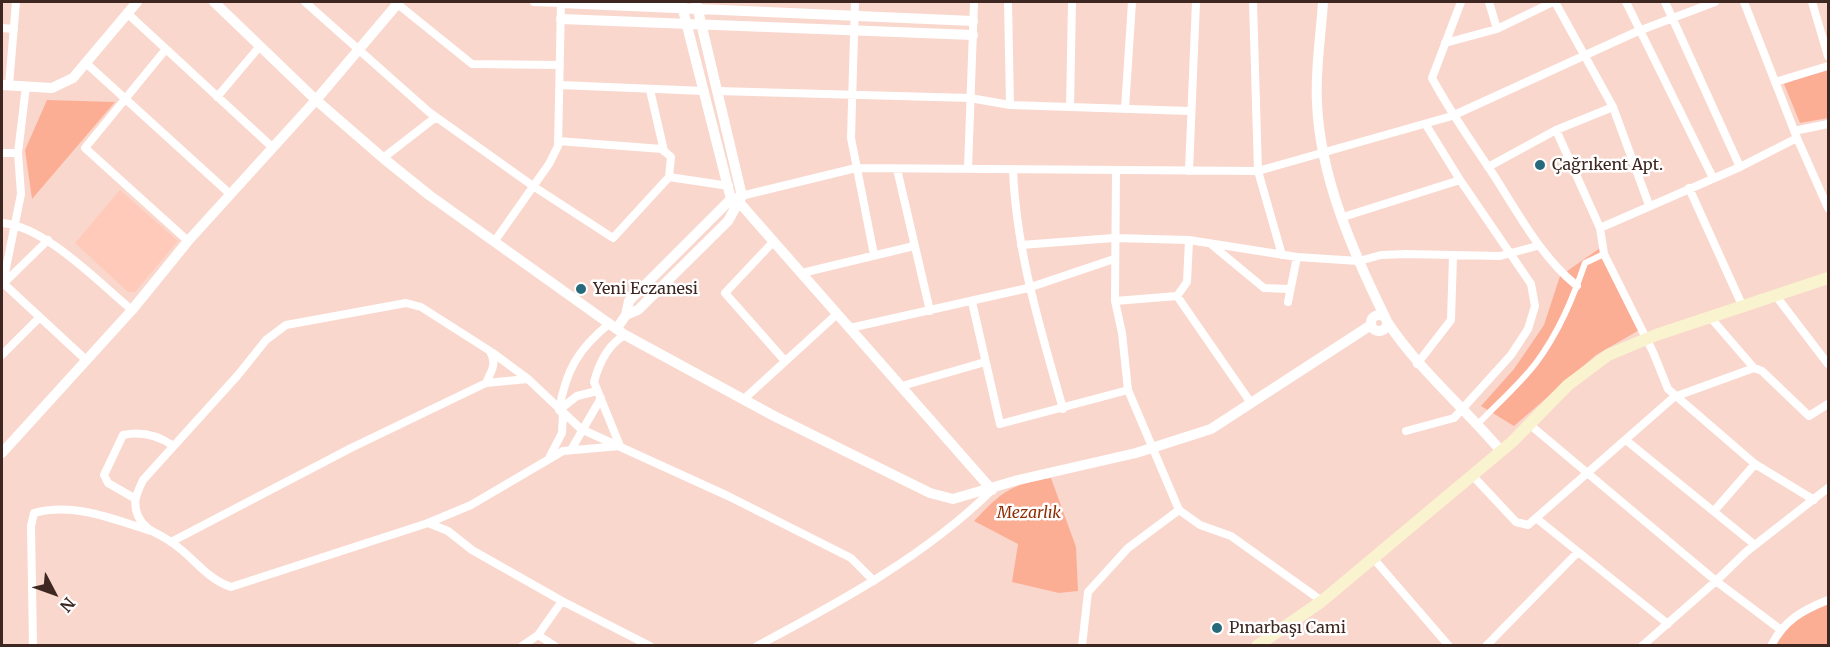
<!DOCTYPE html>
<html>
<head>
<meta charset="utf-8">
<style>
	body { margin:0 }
	#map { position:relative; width:1830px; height:647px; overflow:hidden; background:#fad7cc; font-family:Merriweather,serif }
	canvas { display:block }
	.frame { position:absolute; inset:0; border:3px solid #3d2720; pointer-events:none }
	.north { position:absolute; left:24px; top:563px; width:60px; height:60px; -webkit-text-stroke:4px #fff; paint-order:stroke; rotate:131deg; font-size:16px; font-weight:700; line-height:24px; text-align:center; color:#3d2720 }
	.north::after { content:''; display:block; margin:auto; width:21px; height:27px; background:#3d2720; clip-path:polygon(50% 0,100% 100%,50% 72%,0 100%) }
</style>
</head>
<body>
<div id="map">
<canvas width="1830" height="647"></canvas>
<div class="frame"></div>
<div class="north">N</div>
</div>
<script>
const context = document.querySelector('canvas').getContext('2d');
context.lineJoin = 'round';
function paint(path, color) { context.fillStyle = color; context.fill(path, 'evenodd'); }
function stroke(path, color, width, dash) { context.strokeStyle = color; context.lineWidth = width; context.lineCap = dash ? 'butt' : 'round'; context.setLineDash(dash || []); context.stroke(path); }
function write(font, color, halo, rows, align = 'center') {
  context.font = font + ' Merriweather,serif'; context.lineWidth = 5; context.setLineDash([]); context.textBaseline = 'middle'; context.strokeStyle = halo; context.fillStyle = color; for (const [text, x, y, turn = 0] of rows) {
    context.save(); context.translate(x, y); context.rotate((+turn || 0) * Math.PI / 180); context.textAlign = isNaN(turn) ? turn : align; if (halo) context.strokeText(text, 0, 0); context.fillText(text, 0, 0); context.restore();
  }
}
paint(new Path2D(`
	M 120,190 L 178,241 L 135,292 L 128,292 L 75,243 Z`), '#ffcab9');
paint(new Path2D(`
	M 1826,69 L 1828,70 L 1828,118 L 1800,123 L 1784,84 Z
	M 47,100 L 115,102 L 32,199 L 25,150 Z
	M 1600,248 L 1641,329 L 1596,355 L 1514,426 L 1481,406 L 1514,369 L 1544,325 L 1560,276 Z
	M 1051,478 L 1076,547 L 1078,591 L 1059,593 L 1012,582 L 1018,544 L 974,521 C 1003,491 1009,485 1051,478 Z
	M 1828,604 L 1828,645 L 1775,646 C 1793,619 1799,615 1828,604 Z`), '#fcae95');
stroke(new Path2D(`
	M 1478,424 C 1497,404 1519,385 1536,363 C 1559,332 1573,298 1585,263 L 1604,254`), '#fff', 6);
stroke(new Path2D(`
	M 305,2 L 429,112 L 533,186 L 613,238 L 669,177 L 671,157 L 662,149 L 558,141
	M 395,2 L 472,64 L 560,65
	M 855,2 L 851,138 L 874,255
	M 1008,2 L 1010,105
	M 1253,2 L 1258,171 L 1282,255
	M 1461,2 L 1432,78 C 1449,110 1469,138 1489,168 C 1517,210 1538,254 1577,286
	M 1489,2 L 1497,29
	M 1555,2 L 1613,107 L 1649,205
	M 1626,2 L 1713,178
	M 1665,2 L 1740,167
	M 1744,2 L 1797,138 L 1828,208
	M 1812,2 L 1828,56
	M 127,13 L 272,147
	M 2,28 L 14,29
	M 1445,43 L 1497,29 L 1553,2
	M 166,49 L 85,148 L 188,241
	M 87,64 L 230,194
	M 1775,82 L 1828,66
	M 9,85 L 16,2
	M 560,85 L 704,91
	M 26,86 L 18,153 L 21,194 L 3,283 L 85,359
	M 650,90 L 664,151
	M 717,91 L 970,98 L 1010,105 L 1190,111
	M 217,97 L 260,46
	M 1070,107 L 1072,2
	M 1125,109 L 1132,2
	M 1556,130 L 1600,228 L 1604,254 L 1653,352 L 1668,389 L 1755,464 L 1814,500
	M 1794,131 L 1828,124
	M 2,153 L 18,153
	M 383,158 L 436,117
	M 1488,167 L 1556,130 L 1613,107
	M 897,169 L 930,311
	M 968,169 L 974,2
	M 1013,169 C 1016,252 1041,330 1063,409
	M 1116,170 L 1115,301 L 1122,333 L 1128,390 L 1179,510 L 1200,525 L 1231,536 L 1322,601
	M 1189,171 L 1196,2
	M 669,177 L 729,186
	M 1689,188 L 1742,305
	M 737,197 L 856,168 L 1258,171 L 1452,116 L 1636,32 L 1715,2
	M 1343,217 L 1460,180
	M 2,223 C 45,226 98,282 132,310
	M 1600,228 L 1740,167 L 1797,138
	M 774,241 L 725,293 L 785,361
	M 494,242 L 549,164 L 558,146 L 561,3 L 534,2
	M 1021,245 L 1114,238 L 1189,240 L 1297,257 L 1359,261 L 1381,255 L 1406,254 L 1500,256 L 1537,246
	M 1212,245 L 1264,288 L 1289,289
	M 802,273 L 914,246
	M 4,283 L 48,240
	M 1177,296 L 1251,403
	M 1776,296 L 1828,364
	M 1115,301 L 1177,296 L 1187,282 L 1189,240
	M 972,302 L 1000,424 L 1128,390
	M 1288,302 L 1297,257
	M 1710,317 L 1754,368 L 1762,371 L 1809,416 L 1828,404
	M 850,328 L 1028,288 L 1114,259
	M 493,353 L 528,379
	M 2,355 L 39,318
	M 1417,364 L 1451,320 L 1453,256
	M 486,383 C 492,370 497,364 490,351 L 421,307 L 406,303 L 286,325 L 266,340 L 238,375 L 143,480 C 137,493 132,502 138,516 C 145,531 159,533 171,542 C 193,556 205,578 231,587 L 428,523 L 471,505 L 563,451 L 620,446
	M 902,386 L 985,362
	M 744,399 L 837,314
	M 559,410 L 577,396 L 597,391
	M 1529,424 L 1716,581 L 1781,630
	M 1406,431 L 1454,418 L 1511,355 L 1528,329 L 1535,306 L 1531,284 L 1460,180 L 1426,125
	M 1627,441 L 1755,545
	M 620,446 L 594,382 C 599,363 607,345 625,335
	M 571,450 L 601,398
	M 550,456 L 562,433 L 563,414 L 559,410 C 566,370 578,349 610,323
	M 1472,475 L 1516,522 L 1528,525 L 1674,397 L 1754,368
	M 134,498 L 108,483 L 104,475 L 123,435 C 141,431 157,435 172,445
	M 1714,511 L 1755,464
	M 1536,518 L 1668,624
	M 428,523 L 448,531 L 472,550 L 562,601 L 650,646
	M 171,542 L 351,448 L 486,383 L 528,379 L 581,429 L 728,496 L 851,558 L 874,581
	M 1373,558 L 1449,646
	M 538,635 L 555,646
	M 33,646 L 31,526 L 34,513 C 73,502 113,519 151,531
	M 522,646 L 538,635 L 562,601
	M 757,646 C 840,602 925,556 992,490
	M 1082,646 L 1088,592 L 1128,548 L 1179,510
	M 1486,646 L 1578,552
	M 1642,646 L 1716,581 L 1746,552 L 1828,488
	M 1771,646 C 1784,620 1803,610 1828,600`), '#fff', 8);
stroke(new Path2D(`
	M 214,2 L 316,100 L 383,158 L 429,195 L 625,335 L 774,416 L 930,493 L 953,499 L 1018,480 L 1136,453 L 1211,429 L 1371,325
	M 1323,2 C 1321,35 1315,70 1317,103 C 1320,177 1353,252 1385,317
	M 561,3 L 973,21
	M 561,19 L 973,35
	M 2,85 L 52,88 L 73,78 L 137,2
	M 731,199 L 739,202 L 752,217 L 992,490
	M1371 323a8 8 0 1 1 16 0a8 8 0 1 1-16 0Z
	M 626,315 L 638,310 L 728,221 L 742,196 L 696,2
	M 1388,323 C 1420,371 1464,407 1501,451
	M 617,328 L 626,315 L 629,301 L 731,199 L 681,2
	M 2,453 L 132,310 L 188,241 L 316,100 L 399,2`), '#fff', 10);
stroke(new Path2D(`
	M 1257,646 L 1322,601 L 1512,442 L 1568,385 L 1608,355 L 1656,335 L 1828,278`), '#faf3cf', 12);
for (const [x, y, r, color] of [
	[1540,165,6,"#276a7c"],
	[581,289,6,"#276a7c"],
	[1217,628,6,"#276a7c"]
]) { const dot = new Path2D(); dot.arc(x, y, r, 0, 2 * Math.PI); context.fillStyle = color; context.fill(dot); stroke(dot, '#fff', 2); }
write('16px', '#3d2720', '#fff', [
	["Çağrıkent Apt.",1552,165],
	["Yeni Eczanesi",593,289],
	["Pınarbaşı Cami",1229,628]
], 'left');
write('italic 16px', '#902e06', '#fff', [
	["Mezarlık",1029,513]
]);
</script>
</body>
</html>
